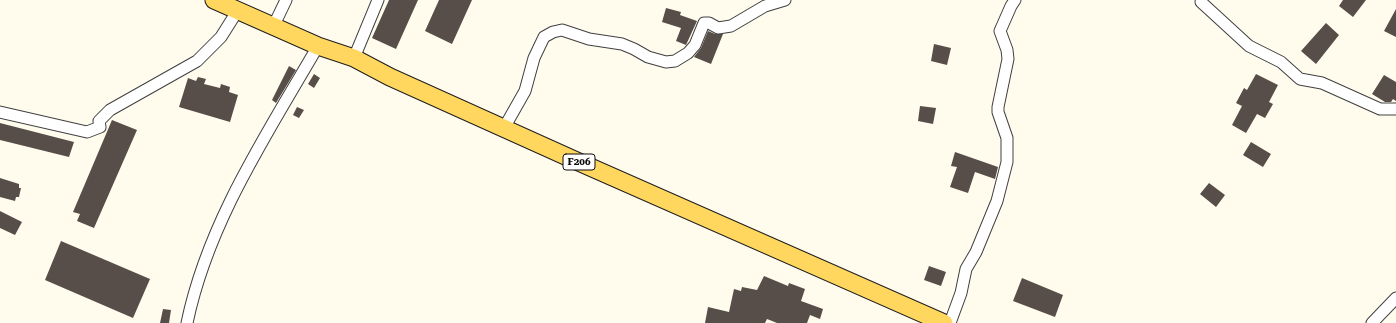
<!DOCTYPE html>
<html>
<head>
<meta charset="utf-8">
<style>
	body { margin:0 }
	canvas { display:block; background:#fffcee }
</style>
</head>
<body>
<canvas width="1396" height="323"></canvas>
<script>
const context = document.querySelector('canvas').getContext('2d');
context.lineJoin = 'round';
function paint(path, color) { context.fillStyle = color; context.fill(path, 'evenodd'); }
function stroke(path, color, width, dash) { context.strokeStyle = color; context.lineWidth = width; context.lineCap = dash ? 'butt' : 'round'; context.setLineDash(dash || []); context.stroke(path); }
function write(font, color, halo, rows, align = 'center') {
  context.font = font + ' "Roboto Serif",serif'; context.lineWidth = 4; context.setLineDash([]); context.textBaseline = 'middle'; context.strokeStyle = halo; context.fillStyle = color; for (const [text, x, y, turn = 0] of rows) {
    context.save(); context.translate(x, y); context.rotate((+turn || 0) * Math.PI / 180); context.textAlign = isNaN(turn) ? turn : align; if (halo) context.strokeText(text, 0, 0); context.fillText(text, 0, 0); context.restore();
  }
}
paint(new Path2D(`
	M 389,0 L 418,0 L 396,49 L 372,38 Z
	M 439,0 L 472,0 L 452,44 L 425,31 Z
	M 1343,0 L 1366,0 L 1353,17 L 1339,6 Z
	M 666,8 L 681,12 L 680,15 L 697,21 L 686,45 L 676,41 L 681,28 L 662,22 Z
	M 1396,9 L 1396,37 L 1384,31 Z
	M 1326,23 L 1339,35 L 1316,64 L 1301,51 Z
	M 708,31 L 715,34 L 723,34 L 711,64 L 694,57 L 701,48 Z
	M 934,44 L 951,48 L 947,65 L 931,61 Z
	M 289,66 L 296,70 L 276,103 L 272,100 Z
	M 314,74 L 320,78 L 314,88 L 308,84 Z
	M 1256,74 L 1278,85 L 1269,102 L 1273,104 L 1265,118 L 1257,114 L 1246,133 L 1232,125 L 1242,106 L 1236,103 L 1244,88 L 1247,90 Z
	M 1384,75 L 1396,82 L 1396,101 L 1393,99 L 1391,102 L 1385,102 L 1372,94 Z
	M 198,77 L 206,79 L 204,84 L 220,88 L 221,84 L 230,87 L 229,92 L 238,95 L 230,122 L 179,107 L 188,78 L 196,81 Z
	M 920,106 L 936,108 L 933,124 L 918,121 Z
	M 297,107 L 304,110 L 299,118 L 293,115 Z
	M 112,120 L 137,130 L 94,228 L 77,221 L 80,214 L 73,212 Z
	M 0,123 L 74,142 L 69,157 L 0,140 Z
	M 1251,142 L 1271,154 L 1263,167 L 1243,155 Z
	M 955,152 L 998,167 L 995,179 L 975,172 L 968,193 L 950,187 L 957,167 L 951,166 Z
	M 0,178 L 19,184 L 19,188 L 21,188 L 19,197 L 16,197 L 15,201 L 0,197 Z
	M 1209,183 L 1225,195 L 1216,207 L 1200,194 Z
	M 0,211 L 22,222 L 15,235 L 0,228 Z
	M 61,241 L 150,279 L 133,318 L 45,280 Z
	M 929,266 L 946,272 L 941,286 L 924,280 Z
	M 764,276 L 788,286 L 789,283 L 805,289 L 801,301 L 823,309 L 820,319 L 810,315 L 807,323 L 777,323 L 767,319 L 765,323 L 705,323 L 708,307 L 729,312 L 734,289 L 741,291 L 742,287 L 757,290 Z
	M 1022,278 L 1063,295 L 1055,317 L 1013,301 Z
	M 163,309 L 171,310 L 169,323 L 160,323 Z`), '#574e49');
const minor = new Path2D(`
	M 1201,2 L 1249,46 L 1281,62 L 1300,79 L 1322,83 L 1380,109 L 1396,109
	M 274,25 L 286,0
	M 354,58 L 378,0
	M 0,112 L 87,132 L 100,127 L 99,121 L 110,110 L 197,61 L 221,37 L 238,10
	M 504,128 L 525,91 L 534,58 L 544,37 L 553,32 L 562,30 L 589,39 L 622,44 L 634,49 L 648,57 L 666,62 L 675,61 L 688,53 L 695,45 L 704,23 L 709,23 L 718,28 L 731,26 L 765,6 L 785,0
	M 187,323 C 208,222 267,134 318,46
	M 950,323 L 961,293 L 966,269 L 976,252 L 997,201 L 1007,162 L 1007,138 L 998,112 L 998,107 L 1008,59 L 1007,50 L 1000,31 L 1011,6 L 1015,0
	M 1372,323 L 1396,298`);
const primary = new Path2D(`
	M 214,0 L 318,46 L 354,58 L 390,77 L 581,163 L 944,323`);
stroke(minor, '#404040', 13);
stroke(primary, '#1e1e1e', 19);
stroke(minor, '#fff', 11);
stroke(primary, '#ffd75e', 17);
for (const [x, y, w] of [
	[579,162,32]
]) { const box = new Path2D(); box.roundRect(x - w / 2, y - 8, w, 16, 3); context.fillStyle = '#fff'; context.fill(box); stroke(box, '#0d0d0d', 1); }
write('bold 10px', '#0d0d0d', null, [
	["F206",579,162]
]);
</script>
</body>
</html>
